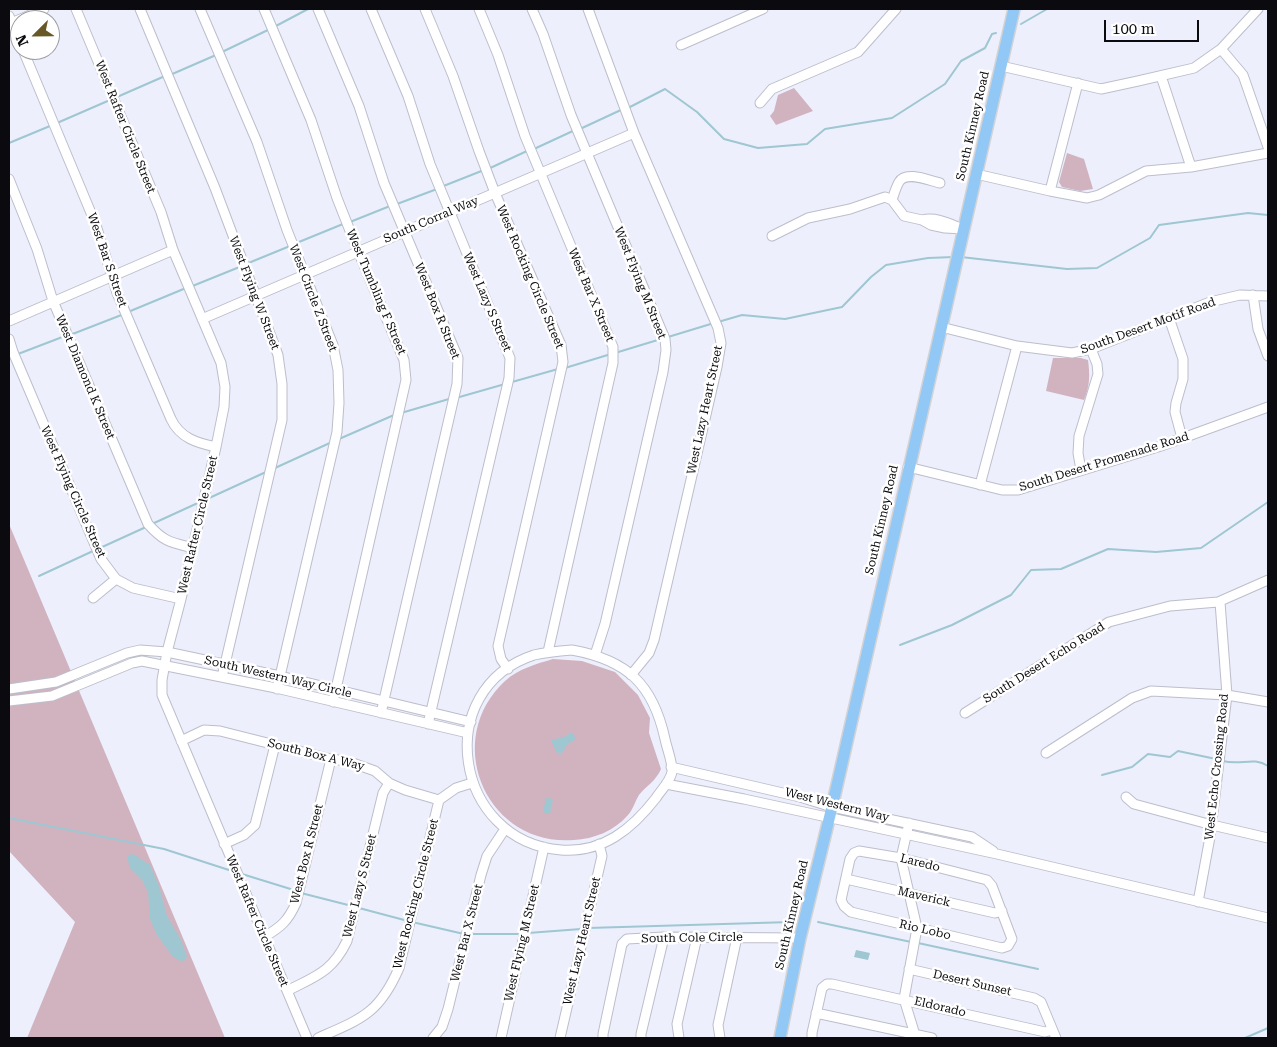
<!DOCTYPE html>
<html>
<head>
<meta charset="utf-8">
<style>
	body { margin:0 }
	#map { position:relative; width:1277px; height:1047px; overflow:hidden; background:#eeeffd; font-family:"Roboto Serif",serif }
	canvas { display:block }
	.frame { position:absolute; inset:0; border:10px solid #0b0b0f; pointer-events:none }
	.north { position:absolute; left:10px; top:10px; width:50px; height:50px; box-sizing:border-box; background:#fff; border:1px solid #9d9d9f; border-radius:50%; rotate:247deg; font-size:14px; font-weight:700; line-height:20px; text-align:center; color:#0b0b0f }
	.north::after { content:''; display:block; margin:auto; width:18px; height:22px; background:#685826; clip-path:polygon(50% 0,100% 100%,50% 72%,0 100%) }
	.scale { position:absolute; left:1104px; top:20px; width:95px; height:22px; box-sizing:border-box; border:2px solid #0b0b0f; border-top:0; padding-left:6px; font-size:15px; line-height:18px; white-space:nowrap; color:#0b0b0f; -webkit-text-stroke:4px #fff; paint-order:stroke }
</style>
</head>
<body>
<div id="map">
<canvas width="1277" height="1047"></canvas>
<div class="frame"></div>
<div class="north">N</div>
<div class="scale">100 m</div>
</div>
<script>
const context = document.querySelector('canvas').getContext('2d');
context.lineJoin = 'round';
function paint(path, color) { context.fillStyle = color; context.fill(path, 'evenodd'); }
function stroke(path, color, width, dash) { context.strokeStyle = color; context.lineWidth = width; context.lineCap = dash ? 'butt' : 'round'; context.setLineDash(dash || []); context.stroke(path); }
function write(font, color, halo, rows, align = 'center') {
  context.font = font + ' "Roboto Serif",serif'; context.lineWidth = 5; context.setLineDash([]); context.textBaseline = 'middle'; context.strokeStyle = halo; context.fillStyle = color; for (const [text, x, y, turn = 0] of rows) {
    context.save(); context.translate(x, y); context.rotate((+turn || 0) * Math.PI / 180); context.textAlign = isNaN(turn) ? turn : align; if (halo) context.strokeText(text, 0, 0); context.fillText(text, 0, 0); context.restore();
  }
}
paint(new Path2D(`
	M 794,88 L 813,111 L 776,125 L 770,116 L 774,111 L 778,95 Z
	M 1067,153 L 1084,159 L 1093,189 L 1080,191 L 1062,187 L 1059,182 Z
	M 1053,358 L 1081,358 L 1088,360 C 1090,375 1090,386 1084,400 L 1046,391 Z
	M 9,524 L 225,1038 L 27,1038 L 75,922 L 9,851 Z
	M 553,659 L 582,661 L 615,672 L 638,695 L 650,718 L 649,733 L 661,769 C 656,781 646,786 639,795 C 635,801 633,810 628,815 C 614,831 594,839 574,840 C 486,847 441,740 505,681 C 518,669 536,664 553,659 Z`), '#d1b3c0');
paint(new Path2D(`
	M 572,732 L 576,739 L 568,744 L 560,755 L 556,751 L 551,740 L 564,737 Z
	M 546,798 L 553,799 L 550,814 L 543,812 Z
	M 133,854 L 150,865 L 159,886 L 167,916 L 181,940 L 187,957 L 183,962 L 173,957 L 157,935 L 150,919 L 148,892 L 142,880 L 130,868 L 127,856 Z
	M 856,950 L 870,953 L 868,960 L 854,957 Z`), '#9ec7d1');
stroke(new Path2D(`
	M 1021,24 L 1047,9
	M 274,27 L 308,9
	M 222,52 L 270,29
	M 170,75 L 216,55
	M 117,97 L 165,76
	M 628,108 L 665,89 L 697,112 L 724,139 L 758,148 L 807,144 L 825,129 L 892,118 L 945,84 L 961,61 L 985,48 L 992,34 L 996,33
	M 57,123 L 110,100
	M 580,129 L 623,109
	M 9,143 L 50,126
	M 534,149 L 575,130
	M 488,169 L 527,151
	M 441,187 L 484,170
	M 397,204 L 437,189
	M 350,222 L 390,206
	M 294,244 L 343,224
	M 961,257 L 1067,269 L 1097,268 L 1150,238 L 1159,225 L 1248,213 L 1268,215
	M 246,264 L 290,246
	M 190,287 L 242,266
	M 128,312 L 186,288
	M 718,322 L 742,315 L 785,319 L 842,307 L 871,277 L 886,265 L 928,258 L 954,257
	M 70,335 L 124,314
	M 668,337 L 714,323
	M 615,353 L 661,339
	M 18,354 L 65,336
	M 565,368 L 611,354
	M 512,382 L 558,369
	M 456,398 L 505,384
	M 401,413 L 449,399
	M 339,439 L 394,415
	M 275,468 L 332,442
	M 207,499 L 266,472
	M 152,524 L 200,502
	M 100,548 L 146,527
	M 39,576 L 93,551
	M 900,645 L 952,625 L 1011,595 L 1031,570 L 1061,569 L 1108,549 L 1156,552 L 1201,548 L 1268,502
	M 1223,761 C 1241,766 1253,756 1268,766
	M 1102,775 L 1132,767 L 1148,754 L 1170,757 L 1178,751 L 1216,759
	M 9,818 L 164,849 L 232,871
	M 242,874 L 297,891
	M 301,893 L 352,906
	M 359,908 L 408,921
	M 412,922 L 464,934
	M 818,922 L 911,942
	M 588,928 L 791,922
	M 528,933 L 581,929
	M 468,934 L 521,934
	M 918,943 L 1038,969
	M 1245,1038 L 1268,1028`), '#9ec7d1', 2);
const minor = new Path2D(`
	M 76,9 L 161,212 L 173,250 L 221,363 L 225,387 L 224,407 L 216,447 L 181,599 L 167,652 L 162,680 L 162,695 L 307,1038
	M 140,9 L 215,188 L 278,355 L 282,384 L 282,420 L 222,677
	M 200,9 L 257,142 L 287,230 L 333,345 L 338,370 L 339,403 L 337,432 L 277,689
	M 264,9 L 311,120 L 337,198 L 358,251 L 404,360 L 406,380 L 333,702
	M 318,9 L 359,106 L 384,183 L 458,358 L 457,384 L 381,713
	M 371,9 L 408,96 L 430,164 L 510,358 L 509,378 L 428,724
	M 425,9 L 453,76 L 479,151 L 495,193 L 561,345 L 563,362 L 498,646 L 501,659 L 508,669
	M 479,9 L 498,55 L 525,136 L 613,347 L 613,363 L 548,652
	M 532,9 L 543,34 L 571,115 L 665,339 L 666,350 L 663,372 L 605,624 L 595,655
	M 588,9 L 634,133 L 718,328 L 721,343 L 717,367 L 654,640 L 649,653 L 631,675
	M 9,16 L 20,43
	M 9,24 L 44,9
	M 681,45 L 763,9
	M 1221,49 L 1243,75 L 1268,147
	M 23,50 L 96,225 L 117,293 L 171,419 C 180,438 197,443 216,447
	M 1001,66 L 1101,89 L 1138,81 L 1194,68 L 1221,49 L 1258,9
	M 1161,76 L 1191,167
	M 760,103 L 772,89 L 858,52 L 896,9
	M 976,174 L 1050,191 L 1087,198 L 1099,195 L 1146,171 L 1191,167 L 1268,153
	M 9,179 L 37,249 L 53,301 L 148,524 C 164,542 170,542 193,548
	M 1050,191 L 1078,83
	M 892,200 C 894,194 896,187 899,182 C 906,170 930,181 940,183
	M 922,220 C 935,217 946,222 958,227
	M 772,236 L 808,218 L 850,209 L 885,197 L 892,200 L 904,216 L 922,220 L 931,225 L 945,228 L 963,229
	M 1253,295 L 1258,329 L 1268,356
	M 1169,318 L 1183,359 L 1183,379 L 1176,403 L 1175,412 L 1182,438
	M 202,319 L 634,133
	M 9,321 L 173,250
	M 941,327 L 1017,346 L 1072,353 L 1091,349 L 1210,302 L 1240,295 L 1268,296
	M 9,339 L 13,352 L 101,559 L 116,579 L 133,588 L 181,599
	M 908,467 L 1002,490 L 1018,490 L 1161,446 L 1268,407
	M 1081,470 L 1078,453 L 1079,436 L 1098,374 L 1097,364 L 1091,349
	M 980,485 L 1017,346
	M 93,598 L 116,579
	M 572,650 C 627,660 653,684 665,739 C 667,749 673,763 672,772 C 670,782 661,790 656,798 C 632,829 603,853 561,850 C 454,842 430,689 534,655 C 547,652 559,651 572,650 Z
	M 9,689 L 56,682 L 127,653 L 140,650 L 167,652 L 280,676 L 471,722
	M 9,701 L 52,696 L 132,663 L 142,661 L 276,688 L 468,733
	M 965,713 L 1109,622 L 1170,606 L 1218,602 L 1268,580
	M 181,741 L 204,730 L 220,731 L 331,759 L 347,761 L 375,771 L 389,783 L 405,790 L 439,800 L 456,788 L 472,783
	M 1046,753 L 1132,698 L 1151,691 L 1227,695 L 1268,702
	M 671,767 L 800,797 L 832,807 L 972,837 L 993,851
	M 666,784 L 744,799 L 997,854 L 1268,918
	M 1126,797 L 1134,804 L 1212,825 L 1268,838
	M 909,823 L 901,858 L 917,928 L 904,999 L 916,1038
	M 224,844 L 244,835 L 255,825 L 275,745
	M 859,851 L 901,858 L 987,880 L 992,886 L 1012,939 L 1008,946 L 1002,948 L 851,912 L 844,906 L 841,900 L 850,859 L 854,853 Z
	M 846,879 L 995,913 L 1002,911
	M 1198,902 L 1210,837 L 1227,695 L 1220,602
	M 264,937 C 281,927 288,921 296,903 L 331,759
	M 909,969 L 1034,998 L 1041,1002 L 1056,1038
	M 287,991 C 316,976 332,972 347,941 L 383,793 L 389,783
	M 816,1013 L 932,1038
	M 318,1038 C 361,1019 379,1014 399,968 L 439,800
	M 433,1038 L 442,1027 L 448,1009 L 481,875 L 487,856 L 505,829
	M 501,1038 L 544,847
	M 560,1038 L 602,856 L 599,844
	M 603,1038 L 603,1034 L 622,944 L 627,939 L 664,937 L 800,938
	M 641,1038 L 641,1034 L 664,937
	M 679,1038 L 677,1024 L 697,937
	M 720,1038 L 718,1025 L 737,937
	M 812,1038 L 812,1033 L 822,988 L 827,984 L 832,984 L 1045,1032 L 1052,1030`);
const major = new Path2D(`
	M 780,1038 L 800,938 L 832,807 L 1014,9`);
stroke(minor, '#bcbecb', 11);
stroke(major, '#d3d3d4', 14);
stroke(minor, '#fff', 9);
stroke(major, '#91c8f6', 11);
write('12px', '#0b0b0f', '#fff', [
	["South Kinney Road",973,126,-77],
	["West Rafter Circle Street",125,127,68],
	["South Corral Way",431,220,-23],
	["West Bar S Street",107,260,71],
	["West Rocking Circle Street",530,277,67],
	["West Flying M Street",640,283,68],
	["West Tumbling F Street",376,292,67],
	["West Flying W Street",254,293,69],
	["West Bar X Street",591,295,67],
	["West Circle Z Street",313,298,69],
	["West Lazy S Street",487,302,67],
	["West Box R Street",437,311,68],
	["South Desert Motif Road",1148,326,-20],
	["West Diamond K Street",85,377,67],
	["West Lazy Heart Street",705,410,-78],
	["South Desert Promenade Road",1104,462,-17],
	["West Flying Circle Street",73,492,66],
	["South Kinney Road",882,520,-77],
	["West Rafter Circle Street",198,525,-77],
	["South Desert Echo Road",1044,663,-32],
	["South Western Way Circle",278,677,13],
	["South Box A Way",316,755,14],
	["West Echo Crossing Road",1217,767,-84],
	["West Western Way",837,805,14],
	["West Box R Street",307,854,-76],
	["Laredo",920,863,14],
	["West Lazy S Street",360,886,-76],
	["West Rocking Circle Street",416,894,-76],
	["Maverick",924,897,13],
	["South Kinney Road",792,915,-77],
	["West Rafter Circle Street",257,921,67],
	["Rio Lobo",925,930,13],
	["West Bar X Street",467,933,-76],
	["South Cole Circle",692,938,-1],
	["West Lazy Heart Street",582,941,-77],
	["West Flying M Street",522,943,-77],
	["Desert Sunset",972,983,13],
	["Eldorado",940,1007,13]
]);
</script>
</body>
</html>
